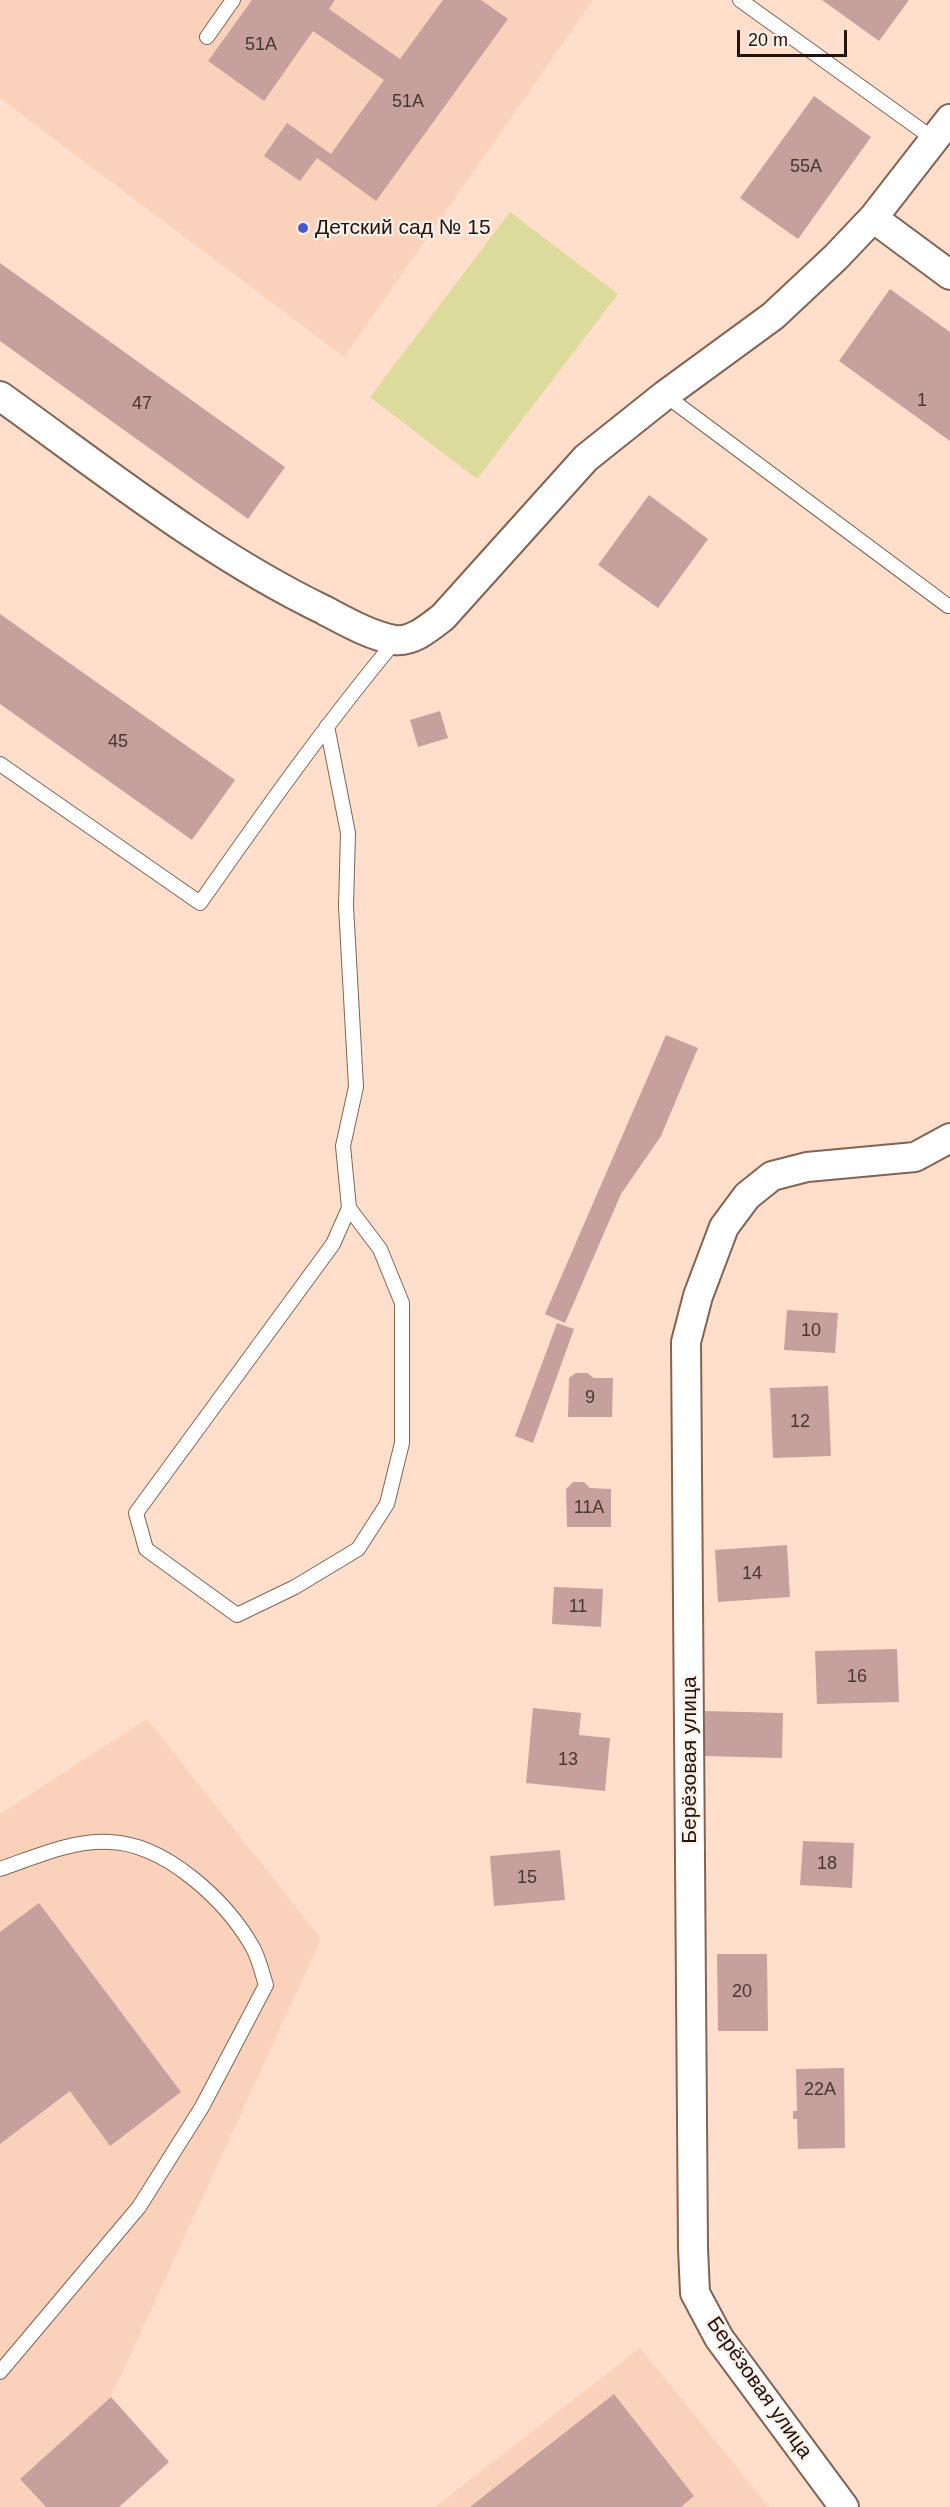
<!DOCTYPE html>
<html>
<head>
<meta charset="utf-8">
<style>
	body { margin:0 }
	#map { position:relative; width:950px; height:2507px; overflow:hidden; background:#ffdecb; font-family:Helvetica,sans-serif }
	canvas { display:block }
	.scale { position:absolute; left:737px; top:30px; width:110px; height:27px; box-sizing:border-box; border:3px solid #1e130d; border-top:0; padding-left:8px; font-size:18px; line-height:21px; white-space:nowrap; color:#1e130d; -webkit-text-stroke:4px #fdf0e8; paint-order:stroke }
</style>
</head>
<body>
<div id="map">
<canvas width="950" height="2507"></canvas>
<div class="scale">20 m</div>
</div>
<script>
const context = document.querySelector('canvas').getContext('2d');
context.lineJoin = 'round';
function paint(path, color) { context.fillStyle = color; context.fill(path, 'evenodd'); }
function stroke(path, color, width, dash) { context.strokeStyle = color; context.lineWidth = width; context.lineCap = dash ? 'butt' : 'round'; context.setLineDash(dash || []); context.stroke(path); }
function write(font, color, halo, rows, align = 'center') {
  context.font = font + ' Helvetica,sans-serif'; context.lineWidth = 4.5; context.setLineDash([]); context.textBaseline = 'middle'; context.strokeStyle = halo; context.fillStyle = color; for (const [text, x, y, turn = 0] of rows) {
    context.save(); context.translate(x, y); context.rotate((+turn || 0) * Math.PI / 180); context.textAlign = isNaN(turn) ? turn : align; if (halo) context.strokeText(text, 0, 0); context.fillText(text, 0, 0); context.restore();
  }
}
paint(new Path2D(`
	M 0,0 L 593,0 L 344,357 L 0,98 Z
	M 147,1719 L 321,1939 L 111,2397 L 20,2479 L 46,2507 L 0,2507 L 0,1814 Z
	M 640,2348 L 769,2507 L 435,2507 Z`), '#fad2bb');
paint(new Path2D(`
	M 510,212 L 618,294 L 477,479 L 370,397 Z`), '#dcdb9c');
paint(new Path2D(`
	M 252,0 L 335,0 L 329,9 L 400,59 L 443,0 L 481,0 L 508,19 L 376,201 L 317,158 L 300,181 L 264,156 L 287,123 L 331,154 L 384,80 L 313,31 L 264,101 L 208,61 Z
	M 822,0 L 909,0 L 879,41 Z
	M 814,96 L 871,137 L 798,239 L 740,198 Z
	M 0,263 L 285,467 L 248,519 L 0,341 Z
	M 890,289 L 950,332 L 950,441 L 839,361 Z
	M 649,495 L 708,539 L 658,608 L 598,565 Z
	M 0,614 L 235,780 L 192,840 L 0,704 Z
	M 440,711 L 448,738 L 418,747 L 410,720 Z
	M 666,1035 L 698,1048 L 661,1136 L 621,1194 L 565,1323 L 545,1314 Z
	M 787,1310 L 838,1313 L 835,1353 L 784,1350 Z
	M 557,1323 L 574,1329 L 533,1443 L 515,1436 Z
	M 576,1373 L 587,1373 L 594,1378 L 613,1378 L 612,1417 L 568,1417 L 569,1378 Z
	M 828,1386 L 831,1456 L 773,1458 L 770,1388 Z
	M 573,1482 L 584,1482 L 590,1488 L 611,1489 L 611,1527 L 567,1527 L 566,1489 Z
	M 787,1545 L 790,1597 L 718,1602 L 715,1550 Z
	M 554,1587 L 603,1589 L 601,1627 L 552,1624 Z
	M 897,1649 L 899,1702 L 817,1704 L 815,1651 Z
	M 533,1708 L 581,1713 L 579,1735 L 610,1738 L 605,1791 L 526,1783 Z
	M 705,1711 L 783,1713 L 782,1758 L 703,1756 Z
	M 803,1841 L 854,1843 L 852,1888 L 800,1885 Z
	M 560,1850 L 565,1900 L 494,1906 L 490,1856 Z
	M 39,1903 L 181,2092 L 110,2146 L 70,2091 L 0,2144 L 0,1932 Z
	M 717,1954 L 767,1954 L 768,2031 L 718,2031 Z
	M 844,2068 L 845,2148 L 798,2149 L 797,2119 L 793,2119 L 793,2111 L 797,2111 L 796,2069 Z
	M 614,2394 L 694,2496 L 681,2507 L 470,2507 Z
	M 111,2397 L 169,2462 L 119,2507 L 46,2507 L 20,2479 Z`), '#c6a09d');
const service = new Path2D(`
	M 740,0 L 935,140
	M 207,37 L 233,0
	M 665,395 L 948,606
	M 327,726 L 348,833 L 346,906 L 356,1087 L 343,1146 L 349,1208 L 333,1244 L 136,1513 L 146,1549 L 237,1615 L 295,1587 L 358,1549 L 387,1504 L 402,1443 L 402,1303 L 380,1249 L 349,1208
	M 0,764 L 200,903 C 263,813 326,724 396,640
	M 0,1869 C 35,1857 72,1840 110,1842 C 166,1844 226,1901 252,1946 C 259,1958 262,1973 266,1985 L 202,2107 L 139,2207 L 0,2372`);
const minor = new Path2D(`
	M 873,218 L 950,275
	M 0,396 C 105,471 208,554 324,610 C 345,621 371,636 395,640 C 413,642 430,627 443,617 L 586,458 L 665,395 L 773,316 L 836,257 L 873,218 L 950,119
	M 844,2507 L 719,2338 L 695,2293 L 693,2248 L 686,1342 L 698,1296 L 724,1227 L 747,1196 L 772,1176 L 807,1167 L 915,1157 L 950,1138`);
stroke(service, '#816454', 16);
stroke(minor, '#816454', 32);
stroke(service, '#fff', 14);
stroke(minor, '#fff', 28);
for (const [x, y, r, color] of [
	[303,228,6,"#4659cd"]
]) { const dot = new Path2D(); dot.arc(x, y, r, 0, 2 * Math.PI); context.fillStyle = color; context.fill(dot); stroke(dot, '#fdf0e8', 2); }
write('18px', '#483631', null, [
	["51А",261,45],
	["51А",408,102],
	["55А",806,167],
	["1",922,401],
	["47",142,404],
	["45",118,742],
	["10",811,1331],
	["9",590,1398],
	["12",800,1422],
	["11А",589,1508],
	["14",752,1574],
	["11",578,1607],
	["16",857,1677],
	["13",568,1760],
	["18",827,1864],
	["15",527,1878],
	["20",742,1992],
	["22А",820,2090]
]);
write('21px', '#1e130d', '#fdf0e8', [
	["Детский сад № 15",315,228]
], 'left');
write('21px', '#1e130d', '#fdf0e8', [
	["Берёзовая улица",690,1760,-90],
	["Берёзовая улица",759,2388,55]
]);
</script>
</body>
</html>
